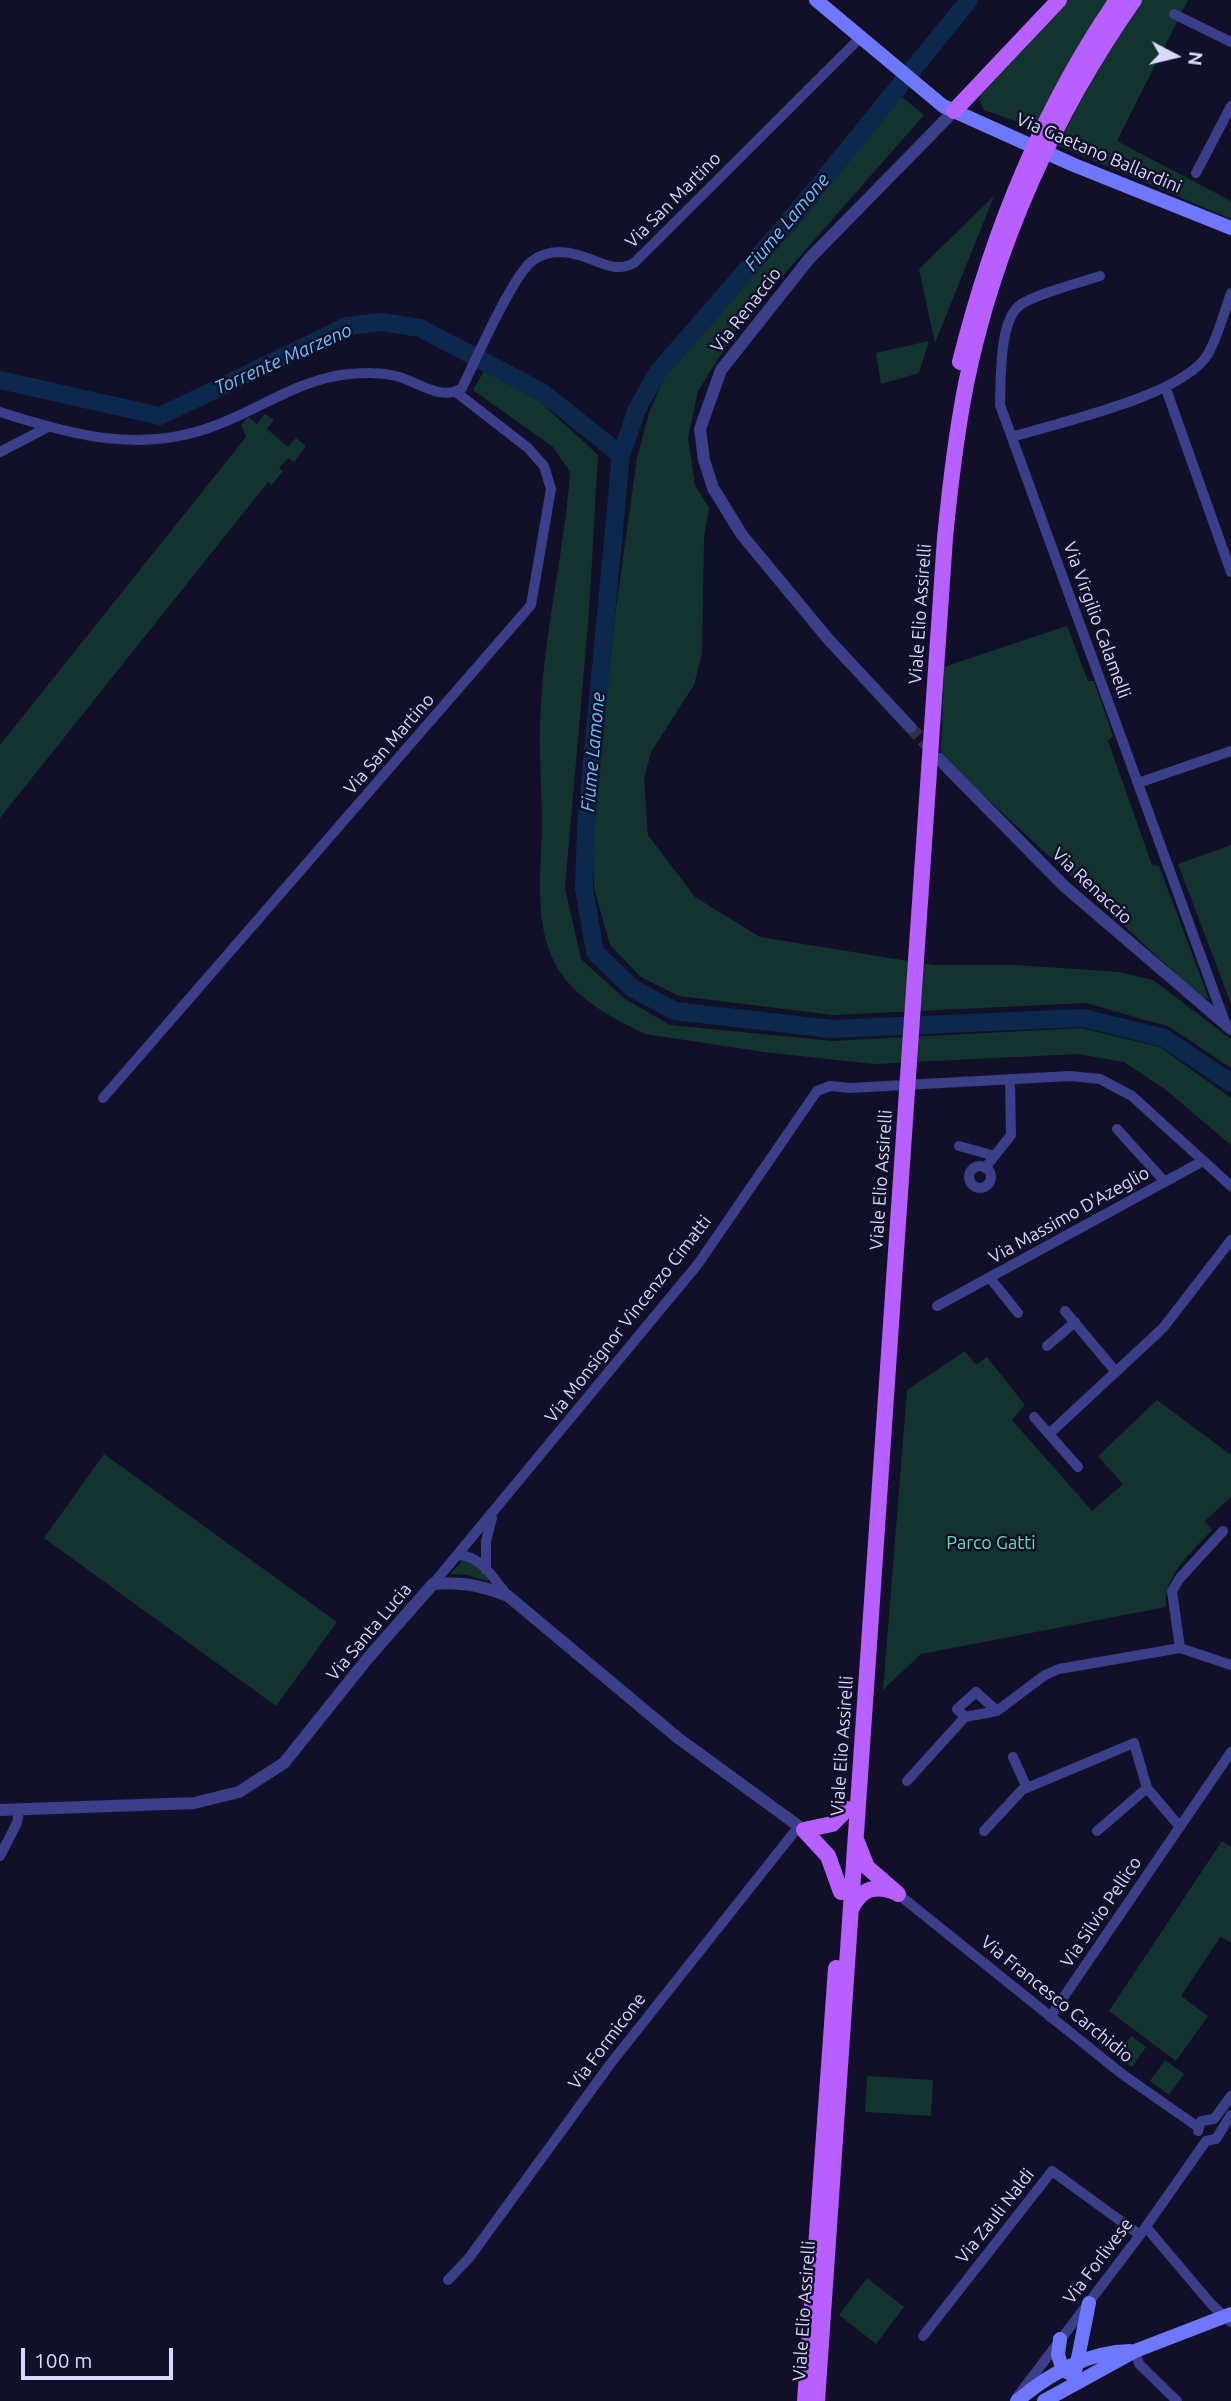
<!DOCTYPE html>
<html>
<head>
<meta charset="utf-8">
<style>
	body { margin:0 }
	#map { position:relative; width:1231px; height:2401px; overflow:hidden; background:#121029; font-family:Ubuntu,sans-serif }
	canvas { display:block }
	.north { position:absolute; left:1140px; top:21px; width:70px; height:70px; -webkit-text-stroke:5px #121029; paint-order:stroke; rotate:97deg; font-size:19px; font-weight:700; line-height:28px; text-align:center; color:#d9d8ff }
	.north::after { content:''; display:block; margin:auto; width:24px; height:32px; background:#d9d8ff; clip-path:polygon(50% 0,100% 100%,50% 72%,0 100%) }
	.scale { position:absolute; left:21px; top:2348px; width:152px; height:32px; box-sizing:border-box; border:4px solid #d9d8ff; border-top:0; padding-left:9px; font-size:21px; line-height:24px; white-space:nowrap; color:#d9d8ff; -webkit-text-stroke:5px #121029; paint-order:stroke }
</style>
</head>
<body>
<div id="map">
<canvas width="1231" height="2401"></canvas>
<div class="north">N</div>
<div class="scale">100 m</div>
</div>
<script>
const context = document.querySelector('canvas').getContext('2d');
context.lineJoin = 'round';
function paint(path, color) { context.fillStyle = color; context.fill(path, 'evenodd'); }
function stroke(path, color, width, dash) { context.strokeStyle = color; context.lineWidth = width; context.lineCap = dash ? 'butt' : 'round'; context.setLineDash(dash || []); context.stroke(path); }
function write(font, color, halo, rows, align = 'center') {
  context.font = font + ' Ubuntu,sans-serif'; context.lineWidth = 5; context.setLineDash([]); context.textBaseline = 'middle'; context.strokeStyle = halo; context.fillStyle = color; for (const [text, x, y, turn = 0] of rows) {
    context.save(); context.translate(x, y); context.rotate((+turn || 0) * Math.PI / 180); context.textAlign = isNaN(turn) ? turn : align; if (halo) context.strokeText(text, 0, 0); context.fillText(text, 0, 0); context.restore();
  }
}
paint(new Path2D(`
	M 1066,0 L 1109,0 L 1036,128 L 984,110 L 979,100 L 982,90 Z
	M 1142,0 L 1188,0 L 1117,141 L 1231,201 L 1231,219 L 1057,145 L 1118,33 Z
	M 901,96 L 924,115 L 737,328 L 698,391 L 688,438 L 695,485 L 709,508 L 704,538 L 702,653 L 694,685 L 651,752 L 644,779 L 648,835 L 695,897 L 760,937 L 933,965 L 1017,965 L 1119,972 L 1153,980 L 1231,1039 L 1231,1068 L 1170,1027 L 1086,1003 L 833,1015 L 679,996 L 641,977 L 610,945 L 594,888 L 594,826 L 615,615 L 637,458 L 649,413 L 664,378 L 804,218 Z
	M 994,196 L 935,343 L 919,269 Z
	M 929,341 L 919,373 L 881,384 L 876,353 Z
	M 484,371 L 538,400 L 598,455 L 589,612 L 565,888 L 581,959 L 625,999 L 670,1025 L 833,1041 L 1081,1028 L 1160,1047 L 1231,1098 L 1231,1145 L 1166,1090 L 1124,1062 L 1077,1054 L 874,1064 L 764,1052 L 645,1034 C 614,1019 575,999 557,967 C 533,924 541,873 542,827 C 542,793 539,759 540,725 C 542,640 564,557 570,472 L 553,447 L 473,390 Z
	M 265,414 L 274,420 L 267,429 L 288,447 L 296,438 L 306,446 L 294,462 L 288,458 L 279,468 L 283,471 L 272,485 L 268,482 L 0,818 L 0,745 L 246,437 L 241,425 L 248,417 L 257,424 Z
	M 1067,626 L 1088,681 L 1094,681 L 1113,736 L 1108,741 L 1152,865 L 1159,866 L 1209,999 L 1202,998 L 941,756 L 944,667 Z
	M 1231,845 L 1231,1004 L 1178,864 Z
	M 965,1351 L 976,1365 L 987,1357 L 1025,1405 L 1012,1420 L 1092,1511 L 1123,1484 L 1098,1456 L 1157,1400 L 1231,1455 L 1231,1497 L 1205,1521 L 1212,1530 C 1192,1552 1163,1575 1166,1607 L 921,1654 L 883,1690 L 907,1390 Z
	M 104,1454 L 337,1622 L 276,1706 L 44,1538 Z
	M 463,1560 L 471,1561 L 489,1579 L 487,1581 L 468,1575 L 450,1574 Z
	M 1222,1841 L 1231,1847 L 1231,1943 L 1221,1936 L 1181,1996 L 1208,2016 L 1176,2061 L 1109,2011 Z
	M 1131,2036 L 1146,2047 L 1132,2067 L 1117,2056 Z
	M 1165,2060 L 1184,2074 L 1169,2095 L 1150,2081 Z
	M 867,2076 L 933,2080 L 931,2116 L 865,2112 Z
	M 867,2278 L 904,2307 L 876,2344 L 839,2315 Z`), '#13332f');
stroke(new Path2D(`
	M 969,0 L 797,212 L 658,372 L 637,409 L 621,455 L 586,826 L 584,889 L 595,952 L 632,988 L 675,1011 L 832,1029 L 1083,1018 L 1164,1038 L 1231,1083
	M 0,380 L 160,416 L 347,326 L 382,322 L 420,328 L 542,392 L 621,455`), '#0c284c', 18);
stroke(new Path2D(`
	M 910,727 L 934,753`), '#302e49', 12, [12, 6]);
stroke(new Path2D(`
	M 1174,14 L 1231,42
	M 1196,173 L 1231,106
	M 1100,276 C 1082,282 1032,295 1019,306 C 999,322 1001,380 1000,405 L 1226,1025
	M 1166,389 L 1231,572
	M 0,412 C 71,435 141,454 214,426 C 260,409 299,379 349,374 C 365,373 380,372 396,376 C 417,381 441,402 462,388 C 475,361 512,277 532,261 C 546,251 562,250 578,255 C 598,260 615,274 634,263 L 861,37
	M 1012,437 C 1060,422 1183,396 1208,354 C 1218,336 1224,313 1231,293
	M 0,452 L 48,427
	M 1138,783 L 1231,751
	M 103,1098 L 531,605 L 551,489 L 544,466 L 528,448 L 456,392
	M 1117,1129 L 1165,1182
	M 959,1146 L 995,1156
	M969 1177a11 11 0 1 1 22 0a11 11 0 1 1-22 0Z
	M 985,1168 L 1011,1135 L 1010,1079
	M 990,1278 L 1018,1313
	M 937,1306 L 1203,1161
	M 1065,1311 L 1116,1372
	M 1047,1346 L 1075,1322
	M 1034,1417 L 1078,1467
	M 1049,1434 L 1163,1328 L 1231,1240
	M 459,1555 C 482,1556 494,1580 508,1596
	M 486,1570 L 486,1541 L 492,1518
	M 433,1584 L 698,1264 L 817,1091 L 830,1086 L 850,1088 L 1070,1076 L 1100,1079 L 1132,1096 L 1231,1186
	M 1180,1648 L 1172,1591 L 1180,1578 L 1223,1531
	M 997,1711 L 976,1692 L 957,1709 L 965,1717 L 997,1711 L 1045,1675 L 1059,1669 L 1180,1648 L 1231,1665
	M 1013,1757 L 1027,1788
	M 907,1781 L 965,1717
	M 984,1831 L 1022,1790 L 1134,1743 L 1147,1788 L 1180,1827
	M 1097,1831 L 1147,1788
	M 0,1856 L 17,1823 L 19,1810
	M 898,1894 L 1122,2074 L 1198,2127
	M 1050,2017 L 1231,1752
	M 1214,2119 L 1231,2096
	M 1198,2131 L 1201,2121 L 1214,2119
	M 1146,2227 L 1212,2305 L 1231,2322
	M 448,2280 L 469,2258 L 611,2063 L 799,1826
	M 923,2336 L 1052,2171 L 1140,2235
	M 1135,2351 L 1139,2364 L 1177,2401
	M 1017,2397 L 1140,2235 L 1206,2141 L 1216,2139 L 1231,2115`), '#3b3e88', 10);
stroke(new Path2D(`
	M 910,727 L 829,640 L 742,535 L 713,488 L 704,460 L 700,429 L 721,370 L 809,259 L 954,111
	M 939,759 L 1064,886 L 1231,1029
	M 0,1810 L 194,1803 L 239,1792 L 284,1763 L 368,1658 L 433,1584 C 461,1581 482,1586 508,1596 L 678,1738 L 804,1830`), '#3b3e88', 12);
stroke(new Path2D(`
	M 816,0 L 943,106 L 1074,165 L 1231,228
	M 1060,2339 L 1058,2355 L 1063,2370 L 1071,2374
	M 1076,2368 L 1089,2303
	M 1017,2401 C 1049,2374 1088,2352 1130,2351
	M 1044,2401 L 1135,2351 L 1231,2314`), '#6f77ff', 14);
stroke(new Path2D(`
	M 954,111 L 1059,0
	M 960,362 C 992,234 1042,109 1117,0
	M 804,1830 L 828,1856 L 841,1892
	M 804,1830 L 832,1824 L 847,1809
	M 857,1842 L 867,1867 L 898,1894
	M 851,1909 C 861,1889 874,1884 895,1892
	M 805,2401 L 836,1968
	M 817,2401 L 945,538 C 950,486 956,435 966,384 C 994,247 1054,114 1134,0`), '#b75fff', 16);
write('18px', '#d9d8ff', '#121029', [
	["Via Gaetano Ballardini",1099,153,23],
	["Via San Martino",673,200,-45],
	["Via Renaccio",746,310,-52],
	["Viale Elio Assirelli",920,614,-86],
	["Via Virgilio Calamelli",1097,620,70],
	["Via San Martino",389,744,-49],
	["Via Renaccio",1092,886,43],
	["Viale Elio Assirelli",881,1180,-86],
	["Via Massimo D'Azeglio",1069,1215,-29],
	["Via Monsignor Vincenzo Cimatti",628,1319,-52],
	["Via Santa Lucia",369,1632,-50],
	["Viale Elio Assirelli",842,1746,-86],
	["Via Silvio Pellico",1101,1912,-56],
	["Via Francesco Carchidio",1057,1999,39],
	["Via Formicone",607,2041,-53],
	["Via Zauli Naldi",995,2216,-52],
	["Via Forlivese",1098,2261,-53],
	["Viale Elio Assirelli",804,2311,-86]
]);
write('18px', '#62e1b7', '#121029', [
	["Parco Gatti",991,1543]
]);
write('italic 19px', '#66c4ff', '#121029', [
	["Fiume Lamone",787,222,-50],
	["Torrente Marzeno",283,359,-24],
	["Fiume Lamone",593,752,-85]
]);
</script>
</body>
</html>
